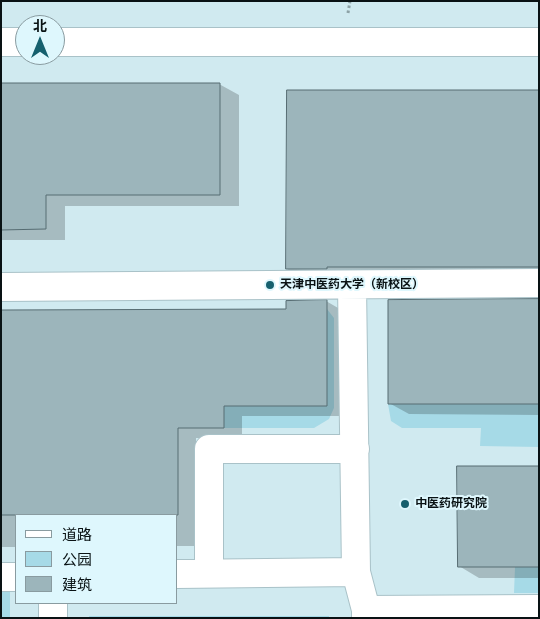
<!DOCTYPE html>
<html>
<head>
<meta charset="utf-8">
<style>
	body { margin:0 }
	#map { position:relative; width:540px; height:619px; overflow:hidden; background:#d0eaf0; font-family:"Libre Baskerville","Noto Sans SC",serif }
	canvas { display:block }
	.frame { position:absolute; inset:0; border:2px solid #091214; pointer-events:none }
	.legend { position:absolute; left:15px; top:514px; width:162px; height:90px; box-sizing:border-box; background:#def7fd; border:1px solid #899ba0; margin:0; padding:6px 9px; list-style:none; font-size:15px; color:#091214 }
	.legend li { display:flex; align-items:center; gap:10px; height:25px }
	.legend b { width:25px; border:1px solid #899ba0 }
	.north { position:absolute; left:15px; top:15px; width:50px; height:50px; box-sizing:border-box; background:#def7fd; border:1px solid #899ba0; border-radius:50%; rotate:0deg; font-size:14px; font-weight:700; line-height:20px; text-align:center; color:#091214 }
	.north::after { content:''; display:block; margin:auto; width:18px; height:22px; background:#16606e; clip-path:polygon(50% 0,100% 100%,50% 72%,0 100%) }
</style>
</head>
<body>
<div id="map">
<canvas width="540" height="619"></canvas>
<div class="frame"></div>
<ul class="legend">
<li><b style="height:6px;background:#fff"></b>道路</li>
<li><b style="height:14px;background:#a6dae7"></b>公园</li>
<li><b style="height:14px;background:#9cb5bb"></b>建筑</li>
</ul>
<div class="north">北</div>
</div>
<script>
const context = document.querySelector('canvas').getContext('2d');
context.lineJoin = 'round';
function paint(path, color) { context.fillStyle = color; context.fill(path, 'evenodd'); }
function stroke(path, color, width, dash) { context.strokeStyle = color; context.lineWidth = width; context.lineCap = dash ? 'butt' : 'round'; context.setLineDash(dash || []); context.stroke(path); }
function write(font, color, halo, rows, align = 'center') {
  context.font = font + ' "Libre Baskerville","Noto Sans SC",serif'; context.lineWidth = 4; context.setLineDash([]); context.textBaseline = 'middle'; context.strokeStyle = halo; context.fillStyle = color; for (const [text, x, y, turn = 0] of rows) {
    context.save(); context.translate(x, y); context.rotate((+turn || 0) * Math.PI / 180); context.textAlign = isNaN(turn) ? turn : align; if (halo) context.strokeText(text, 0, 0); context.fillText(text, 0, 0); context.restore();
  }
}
paint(new Path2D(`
	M 327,309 L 334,318 L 334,408 L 329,419 L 314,428 L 224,428 L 224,406 L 327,406 Z
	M 388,404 L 539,404 L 539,447 L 480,446 L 481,428 L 402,428 L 391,421 Z
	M 515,567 L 539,567 L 539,593 L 514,593 Z
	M 1,585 L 10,585 L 10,618 L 1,618 Z
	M 89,616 L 329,616 L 329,618 L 89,618 Z`), '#a6dae7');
paint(new Path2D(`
	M 1,84 L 219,84 L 239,95 L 239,206 L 65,206 L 65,240 L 1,240 Z
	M 539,91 L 539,278 L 307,280 L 287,269 Z
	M 539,300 L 539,415 L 409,414 L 389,403 Z
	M 326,301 L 345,312 L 345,416 L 242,416 L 242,438 L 196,438 L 196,546 L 176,546 L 176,515 L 16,515 L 16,547 L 1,547 L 1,311 L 287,311 Z
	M 539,467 L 539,578 L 479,578 L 459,566 Z`), '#0003');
const building = new Path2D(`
	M 1,83 L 220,83 L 220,195 L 46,195 L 46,229 L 1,230 Z
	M 287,90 L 539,90 L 539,267 L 327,267 L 327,269 L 286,269 Z
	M 539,299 L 539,404 L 388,404 L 388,300 Z
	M 327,300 L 327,406 L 224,406 L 224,428 L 178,428 L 178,515 L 1,515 L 1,310 L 286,309 L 286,301 Z
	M 457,466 L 539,466 L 539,567 L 458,567 Z`);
paint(building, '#9cb5bb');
stroke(building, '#566c72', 1);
const minor = new Path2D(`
	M 1,42 L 25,42
	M 55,42 L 539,42
	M 352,285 L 356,572 L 366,610
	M 1,287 L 539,283
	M 209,573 L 209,449 L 355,449
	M 176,574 L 356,572
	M 1,577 L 16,577
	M 53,603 L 53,618
	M 366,618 L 366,610 L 539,609`);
stroke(minor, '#a9c2c8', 30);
stroke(new Path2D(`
	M 348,13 L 350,1`), '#8ca1a5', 3, [2.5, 2.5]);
stroke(minor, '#fff', 28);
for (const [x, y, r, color] of [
	[270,285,5,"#16606e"],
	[405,504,5,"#16606e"]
]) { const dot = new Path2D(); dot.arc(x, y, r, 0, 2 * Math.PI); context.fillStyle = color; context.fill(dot); stroke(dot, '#def7fd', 2); }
write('bold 12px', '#091214', '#def7fd', [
	["天津中医药大学（新校区）",280,285],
	["中医药研究院",415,504]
], 'left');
</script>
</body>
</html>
